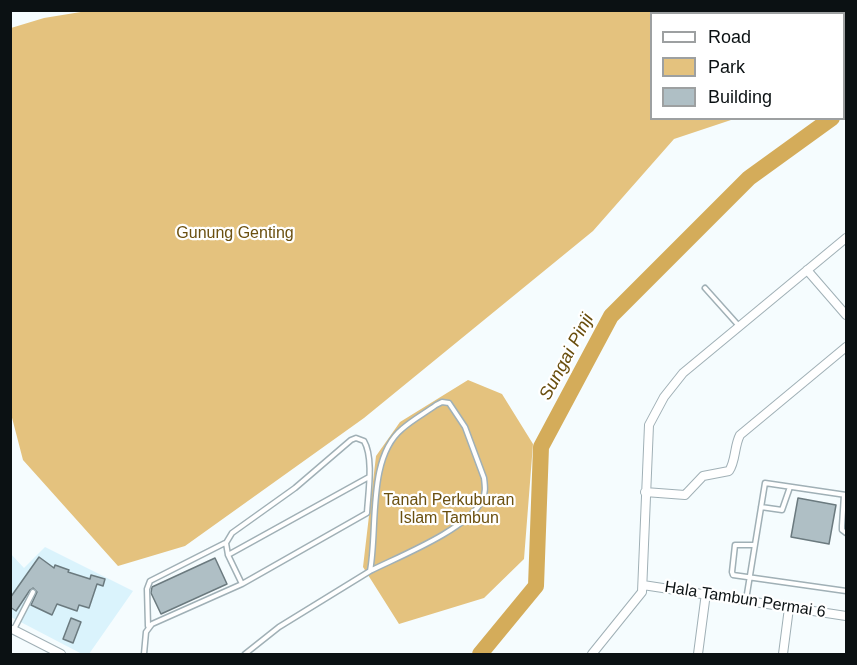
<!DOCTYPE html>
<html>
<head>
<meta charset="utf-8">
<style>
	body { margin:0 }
	#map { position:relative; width:857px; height:665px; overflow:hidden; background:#f5fcfe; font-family:Arial,sans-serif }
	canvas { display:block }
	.frame { position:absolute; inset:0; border:12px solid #0b1113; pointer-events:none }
	.legend { position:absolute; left:650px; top:12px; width:195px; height:108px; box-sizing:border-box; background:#fff; border:2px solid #9da0a1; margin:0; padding:8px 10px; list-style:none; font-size:18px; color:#0b1113 }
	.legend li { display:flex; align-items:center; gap:12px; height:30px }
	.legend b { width:30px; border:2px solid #9da0a1 }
</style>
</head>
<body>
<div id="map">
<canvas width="857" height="665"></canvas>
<div class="frame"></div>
<ul class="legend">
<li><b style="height:8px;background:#fff"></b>Road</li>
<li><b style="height:16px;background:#e4c27e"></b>Park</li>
<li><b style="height:16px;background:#afbfc5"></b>Building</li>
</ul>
</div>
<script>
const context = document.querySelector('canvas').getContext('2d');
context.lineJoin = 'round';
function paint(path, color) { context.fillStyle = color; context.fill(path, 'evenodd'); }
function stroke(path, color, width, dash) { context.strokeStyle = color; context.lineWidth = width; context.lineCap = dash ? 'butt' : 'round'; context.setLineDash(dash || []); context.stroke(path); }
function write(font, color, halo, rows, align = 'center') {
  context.font = font + ' Arial,sans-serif'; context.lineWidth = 4.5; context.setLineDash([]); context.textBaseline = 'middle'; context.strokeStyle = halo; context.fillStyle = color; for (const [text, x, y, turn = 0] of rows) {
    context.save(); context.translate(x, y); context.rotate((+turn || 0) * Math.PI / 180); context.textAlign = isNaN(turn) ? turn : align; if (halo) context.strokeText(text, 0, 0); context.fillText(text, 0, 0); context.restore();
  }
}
paint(new Path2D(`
	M 45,547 L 133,591 L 89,654 L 82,654 L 11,617 L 10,553 L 24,568 Z`), '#daf3fc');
paint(new Path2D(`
	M 93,10 L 820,10 L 820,13 L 652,14 L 652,118 L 734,119 L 674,139 L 593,231 L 364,418 L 185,546 L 118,566 L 23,460 L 10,410 L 11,28 L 44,18 Z
	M 468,380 L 502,394 L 533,444 L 524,559 L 484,598 L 399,624 L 363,567 L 376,456 L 400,422 Z`), '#e4c27e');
stroke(new Path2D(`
	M 844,111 L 846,108
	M 480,654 L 536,586 L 541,447 L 611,316 L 749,178 L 832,118`), '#d4ac5a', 16);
const building = new Path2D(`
	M 798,498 L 836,505 L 829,544 L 791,537 Z
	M 39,557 L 54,568 L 55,565 L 69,570 L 68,572 L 90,579 L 91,575 L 105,579 L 103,586 L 97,584 L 89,608 L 79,605 L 77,611 L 57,604 L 52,615 L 31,605 L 37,592 L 33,588 L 30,590 L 16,611 L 10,607 L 10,598 Z
	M 215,558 L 227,584 L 161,614 L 151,593 L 152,587 Z
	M 71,618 L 81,622 L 73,643 L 63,639 Z`);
paint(building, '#afbfc5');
stroke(building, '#6b7a7f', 1.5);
const lane = new Path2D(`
	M 705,288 L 739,326
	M 844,495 L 842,526 L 842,530 L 846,533
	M 761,507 L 782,510 L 790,487
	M 754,545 L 735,545 L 732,572 L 733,575 L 846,591
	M 228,555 L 369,477
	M 746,600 L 765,483 L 846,495
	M 148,626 L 147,589 L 150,581 L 225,543
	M 14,629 L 33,592
	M 144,654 L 146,632 L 152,624 L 242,584 L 367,513 C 368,494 374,458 364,441 L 356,438 L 351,440 L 295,488 L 232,533 L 226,543 L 228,555 L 242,584
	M 245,654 L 279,627 L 370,571 C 378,529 367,458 402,429 C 412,420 425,413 436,405 L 442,402 L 449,403 L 465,427 L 484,478 C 485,486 486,493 482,501 C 466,530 400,556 370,571`);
const street = new Path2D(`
	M 807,270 L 846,315
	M 645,492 L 685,495 L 703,476 L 729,471 C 736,461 734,446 740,435 L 846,347
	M 643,585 L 846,616
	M 14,630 L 61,654
	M 592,654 L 642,592 L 649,425 L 664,397 L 683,373 L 846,238
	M 698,654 L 706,593
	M 783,654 L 789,608`);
stroke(lane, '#a0b0b6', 7);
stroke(street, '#a0b0b6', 10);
stroke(lane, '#fff', 4);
stroke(street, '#fff', 8);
write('16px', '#6b5010', '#fff', [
	["Gunung Genting",235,234],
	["Tanah Perkuburan",449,501],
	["Islam Tambun",449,519]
]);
write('16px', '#0b1113', '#fff', [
	["Hala Tambun Permai 6",745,600,9]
]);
write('italic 18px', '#684d0c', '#fff', [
	["Sungai Pinji",567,357,-62]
]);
</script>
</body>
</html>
